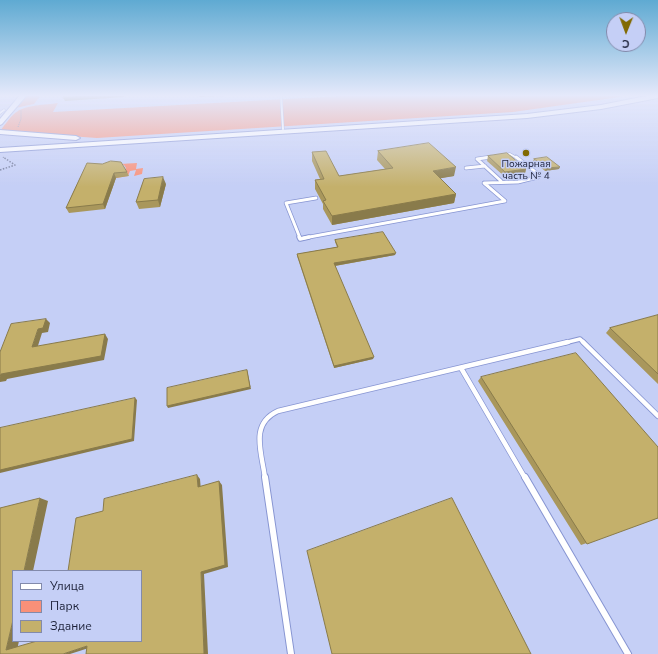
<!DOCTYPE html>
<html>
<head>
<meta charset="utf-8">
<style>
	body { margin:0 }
	#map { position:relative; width:658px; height:654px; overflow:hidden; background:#c5cff6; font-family:"Nunito Sans",sans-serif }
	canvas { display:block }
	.legend { position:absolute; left:12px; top:570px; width:130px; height:72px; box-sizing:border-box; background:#c5cff6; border:1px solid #828aab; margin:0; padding:5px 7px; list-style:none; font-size:12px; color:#1e233b }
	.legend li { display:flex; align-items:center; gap:8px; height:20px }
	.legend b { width:20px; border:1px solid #828aab }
	.north { position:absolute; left:606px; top:12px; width:40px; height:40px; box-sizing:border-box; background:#c5cff6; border:1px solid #828aab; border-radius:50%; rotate:181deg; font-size:11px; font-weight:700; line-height:16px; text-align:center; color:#1e233b }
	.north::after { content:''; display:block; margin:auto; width:14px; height:18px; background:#816a03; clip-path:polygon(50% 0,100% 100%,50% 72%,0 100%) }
</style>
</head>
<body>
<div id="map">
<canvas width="658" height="654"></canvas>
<ul class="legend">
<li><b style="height:5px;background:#fff"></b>Улица</li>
<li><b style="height:11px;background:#f99078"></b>Парк</li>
<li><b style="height:11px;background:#c4b06b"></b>Здание</li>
</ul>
<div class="north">С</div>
</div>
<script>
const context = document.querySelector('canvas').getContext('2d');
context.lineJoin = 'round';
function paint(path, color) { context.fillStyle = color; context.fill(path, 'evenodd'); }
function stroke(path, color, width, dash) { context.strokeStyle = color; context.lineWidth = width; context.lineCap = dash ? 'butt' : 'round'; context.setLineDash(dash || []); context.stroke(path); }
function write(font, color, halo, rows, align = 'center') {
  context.font = font + ' "Nunito Sans",sans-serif'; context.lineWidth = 3; context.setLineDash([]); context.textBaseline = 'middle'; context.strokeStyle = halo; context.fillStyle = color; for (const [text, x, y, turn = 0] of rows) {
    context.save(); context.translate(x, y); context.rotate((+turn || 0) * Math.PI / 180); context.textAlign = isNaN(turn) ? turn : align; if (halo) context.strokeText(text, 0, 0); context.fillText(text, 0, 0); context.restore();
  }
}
paint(new Path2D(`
	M 26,95 L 41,95 L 34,104 L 15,108 Z
	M 357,95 L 620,95 L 620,97 L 513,112 L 97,138 L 0,131 C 5,125 9,118 15,113 C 26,104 45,105 58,103 L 53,112 Z
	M 137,163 L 136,169 L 143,168 L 142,174 L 134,176 L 136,170 L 130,171 L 128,176 L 116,178 L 118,174 L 124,173 L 126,168 L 124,165 L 120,164 Z`), '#f99078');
const laneFar4 = new Path2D(`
	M 281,95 L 283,129
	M 0,113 L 4,110
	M 484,158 L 510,154 L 517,158`);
const laneFar3 = new Path2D(`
	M 491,157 L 477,159 L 501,181
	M 466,168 L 485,166
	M 484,183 L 518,182 L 538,177 L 538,174 L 516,157
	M 300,238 L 286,203 L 316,198
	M 304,238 L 505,201 L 484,183`);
const laneFar2 = new Path2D(`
	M 299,237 L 300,239 L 309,237
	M 564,343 L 580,339 L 584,343`);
const laneFar1 = new Path2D(`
	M 583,342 L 658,416
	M 461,368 L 525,478
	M 265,478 C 262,453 249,424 278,411 L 568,342`);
const lane = new Path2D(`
	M 265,477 L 291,654
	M 525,477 L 628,654`);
const primary = new Path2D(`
	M 20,95 L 27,95 L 2,124 L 0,125 L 0,119 Z
	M 651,95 L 658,95 L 658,98 L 601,109 L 527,118 L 0,152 L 0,148 L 527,114 L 601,105 Z
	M 0,130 L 76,136 L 80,138 L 76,140 L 0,134 Z`);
stroke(laneFar4, '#8795d2', 3);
stroke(laneFar3, '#8795d2', 4.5);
stroke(laneFar2, '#8795d2', 5.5);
stroke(laneFar1, '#8795d2', 6);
stroke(lane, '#8795d2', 8);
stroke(primary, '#8795d2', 2);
stroke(new Path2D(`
	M 18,127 L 21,119 L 21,110
	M 3,157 L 4,158`), '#737b9a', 1, [1, 1]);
stroke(new Path2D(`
	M 0,170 L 15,165 L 3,157`), '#737b9a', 1.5, [1.5, 1.5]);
stroke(laneFar4, '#fff', 2);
stroke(laneFar3, '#fff', 3);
stroke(laneFar2, '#fff', 3.5);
stroke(laneFar1, '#fff', 4.5);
stroke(lane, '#fff', 6);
paint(primary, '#fff');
paint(new Path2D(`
	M 199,95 L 231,95 L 231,96 L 199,97 Z
	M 378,151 L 454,176 L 440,178 L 456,194 L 454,203 L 332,225 L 323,209 L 323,204 L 315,189 L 315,180 L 320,179 L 312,161 L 312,152 L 339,176 L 385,169 L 377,160 Z
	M 488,156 L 526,169 L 525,173 L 504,176 L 487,161 Z
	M 534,159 L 559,169 L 545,171 L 533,161 Z
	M 87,163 L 127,172 L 129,176 L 116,178 L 105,209 L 69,213 L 66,208 Z
	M 166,184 L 160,207 L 139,209 L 136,202 Z
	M 335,240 L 395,255 L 335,266 L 373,359 L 334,368 L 297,256 L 297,254 L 337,247 L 335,242 Z
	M 658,315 L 658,384 L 606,333 L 610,328 Z
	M 481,377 L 658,518 L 581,545 L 478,381 Z`), '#a9975c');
paint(new Path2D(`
	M 95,95 L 124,95 L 124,97 L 65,101 L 63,98 Z
	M 456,167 L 454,176 L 431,180 L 433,171 Z
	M 560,167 L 559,169 L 545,171 L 546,168 Z
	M 526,169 L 525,173 L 504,176 L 505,172 Z
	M 114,173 L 116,178 L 105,209 L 103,204 Z
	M 163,177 L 166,184 L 160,207 L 158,200 Z
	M 456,194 L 454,203 L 332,225 L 332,216 Z
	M 396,253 L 395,255 L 334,266 L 334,263 Z
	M 46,319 L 50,323 L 48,332 L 42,333 L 36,352 L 32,347 L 38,329 Z
	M 105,334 L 108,339 L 104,360 L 7,379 L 6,381 L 0,382 L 0,377 L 1,374 Z
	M 374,357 L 373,359 L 334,368 L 334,366 Z
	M 247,370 L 251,389 L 168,408 L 167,406 Z
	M 135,398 L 137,400 L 134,441 L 0,473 L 0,470 Z
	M 197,475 L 200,479 L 201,491 L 198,487 Z
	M 219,481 L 222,485 L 228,567 L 204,574 L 208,654 L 204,654 L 201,572 Z
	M 40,498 L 48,501 L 33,571 L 24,571 Z
	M 13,620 L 13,641 L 19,641 L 17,650 L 6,650 Z
	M 87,646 L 95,646 L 70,654 L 63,654 Z`), '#897b4b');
const building = new Path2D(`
	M 65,95 L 95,95 L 63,98 Z
	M 429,143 L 456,167 L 433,171 L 456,194 L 332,216 L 323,201 L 326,200 L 315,180 L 324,179 L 312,152 L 326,151 L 339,176 L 393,168 L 378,151 Z
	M 507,153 L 526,169 L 505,172 L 488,156 Z
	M 547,157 L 560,167 L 546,168 L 534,159 Z
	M 111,161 L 121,162 L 127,172 L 114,173 L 103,204 L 66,208 L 87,163 L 102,164 Z
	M 163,177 L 158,200 L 136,202 L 144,179 Z
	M 383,232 L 396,253 L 334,263 L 374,357 L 334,366 L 297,254 L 338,247 L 335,240 Z
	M 658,315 L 658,374 L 610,328 Z
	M 46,319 L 43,328 L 38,329 L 32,347 L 105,334 L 101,356 L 1,374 L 0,377 L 0,352 L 11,324 Z
	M 576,353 L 658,447 L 658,518 L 587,544 L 481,377 Z
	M 247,370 L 250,387 L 167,406 L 167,388 Z
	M 135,398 L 132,439 L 0,470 L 0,428 Z
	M 197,475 L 198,487 L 219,481 L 225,565 L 201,572 L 204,654 L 86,654 L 87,646 L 63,654 L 0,654 L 0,508 L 40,498 L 24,571 L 13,571 L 13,620 L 6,650 L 37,641 L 141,641 L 141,571 L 68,571 L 76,518 L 103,511 L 104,499 Z
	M 452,498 L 531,654 L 332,654 L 307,551 Z`);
paint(building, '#c4b06b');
stroke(building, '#897b4b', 1);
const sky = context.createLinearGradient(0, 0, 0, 187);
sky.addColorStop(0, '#5faad2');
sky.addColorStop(0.51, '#e5e9fb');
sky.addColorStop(1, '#e5e9fb00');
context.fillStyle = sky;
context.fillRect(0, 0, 658, 187);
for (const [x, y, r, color] of [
	[526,153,4,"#816a03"]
]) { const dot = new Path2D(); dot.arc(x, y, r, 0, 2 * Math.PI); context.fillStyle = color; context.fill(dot); stroke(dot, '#c5cff6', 1.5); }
write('10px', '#1e233b', '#c5cff6', [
	["Пожарная",526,165],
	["часть № 4",526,177]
]);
</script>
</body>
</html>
